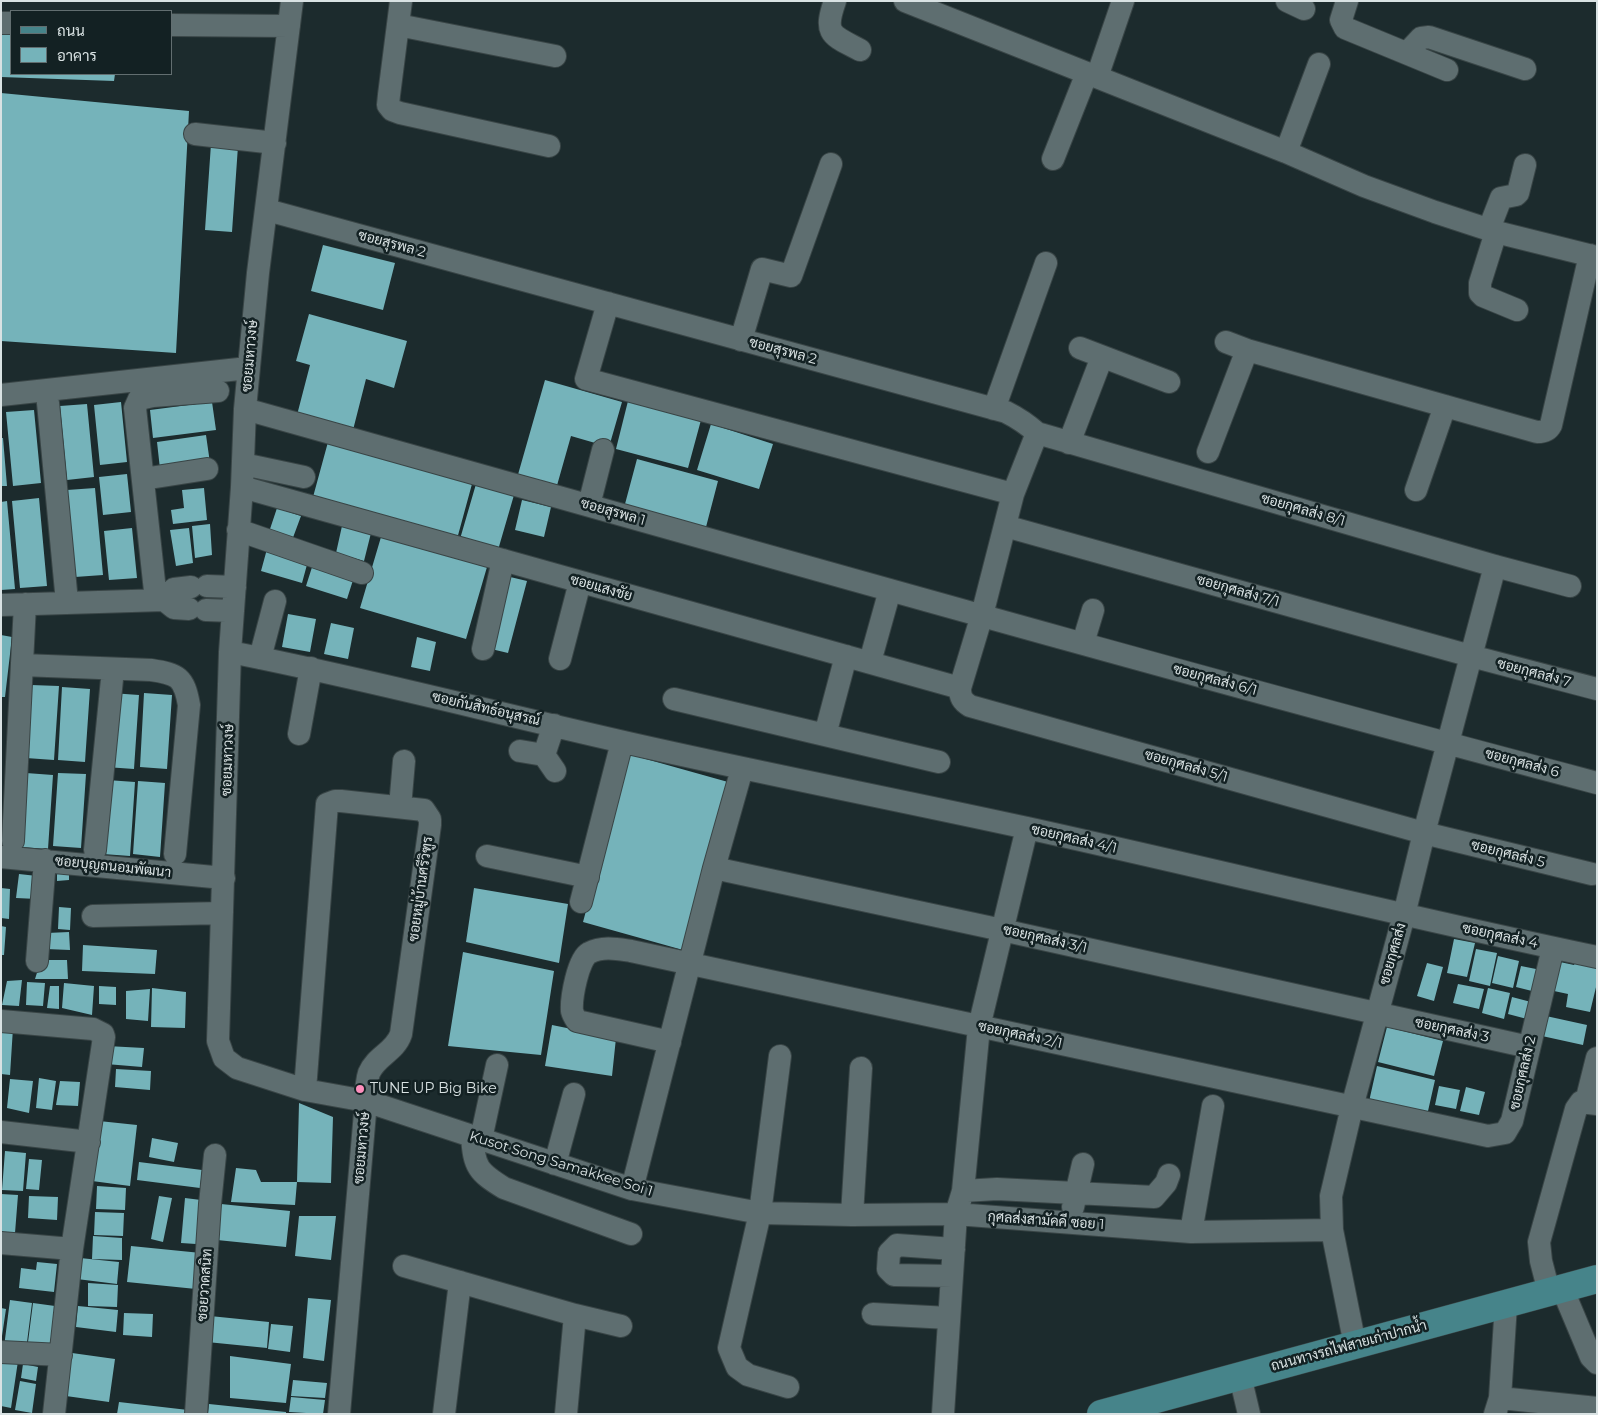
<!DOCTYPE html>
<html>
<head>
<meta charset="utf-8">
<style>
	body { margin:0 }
	#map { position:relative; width:1598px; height:1415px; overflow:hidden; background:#1c2b2d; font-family:Montserrat,Sarabun,sans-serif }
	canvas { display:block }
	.frame { position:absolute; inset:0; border:2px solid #d9e2e3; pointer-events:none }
	.legend { position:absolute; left:10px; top:10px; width:162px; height:65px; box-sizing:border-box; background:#132123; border:1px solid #626e70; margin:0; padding:6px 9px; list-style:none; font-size:15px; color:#d9e2e3 }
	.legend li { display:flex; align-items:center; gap:10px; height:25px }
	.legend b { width:25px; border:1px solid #626e70 }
</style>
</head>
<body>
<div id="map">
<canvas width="1598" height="1415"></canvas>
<div class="frame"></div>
<ul class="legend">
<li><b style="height:6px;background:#46848a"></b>ถนน</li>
<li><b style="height:14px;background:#75b3ba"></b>อาคาร</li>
</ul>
</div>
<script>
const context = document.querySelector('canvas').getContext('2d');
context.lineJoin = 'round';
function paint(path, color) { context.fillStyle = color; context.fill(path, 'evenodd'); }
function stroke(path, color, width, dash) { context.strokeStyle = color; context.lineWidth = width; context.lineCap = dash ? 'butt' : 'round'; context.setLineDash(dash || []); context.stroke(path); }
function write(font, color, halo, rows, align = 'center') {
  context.font = font + ' Montserrat,Sarabun,sans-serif'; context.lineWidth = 5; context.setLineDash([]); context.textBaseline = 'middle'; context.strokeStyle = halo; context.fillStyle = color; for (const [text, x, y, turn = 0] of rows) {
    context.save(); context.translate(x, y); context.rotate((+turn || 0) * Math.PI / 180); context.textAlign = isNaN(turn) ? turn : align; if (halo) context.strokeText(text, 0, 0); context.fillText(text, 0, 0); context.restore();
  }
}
paint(new Path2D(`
	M 1,33 L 11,33 L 11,74 L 115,74 L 114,81 L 1,77 Z
	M 1,93 L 189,111 L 176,353 L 1,341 Z
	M 211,144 L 238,146 L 232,232 L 205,230 Z
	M 323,245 L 395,263 L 383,310 L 311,291 Z
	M 309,314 L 407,341 L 394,388 L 366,379 L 353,430 L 297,415 L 310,365 L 296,361 Z
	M 545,380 L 622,402 L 609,447 L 571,436 L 556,489 L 517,478 Z
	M 628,401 L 701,420 L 688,468 L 616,449 Z
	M 121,402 L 127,462 L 100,465 L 94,405 Z
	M 212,402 L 216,430 L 153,438 L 150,410 Z
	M 87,404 L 94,477 L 67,480 L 60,406 Z
	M 34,410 L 41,483 L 13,486 L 6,412 Z
	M 711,424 L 773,444 L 759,489 L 697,470 Z
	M 206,435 L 210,463 L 160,469 L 157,442 Z
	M 1,438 L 3,438 L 7,486 L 1,486 Z
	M 328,442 L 472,484 L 457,539 L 313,497 Z
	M 637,459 L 718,481 L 706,527 L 625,504 Z
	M 127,474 L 131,512 L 103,515 L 99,477 Z
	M 476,484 L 514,495 L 498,550 L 460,539 Z
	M 95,488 L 103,575 L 75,577 L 67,490 Z
	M 204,488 L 207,520 L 173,524 L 171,510 L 184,508 L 182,490 Z
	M 39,498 L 47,586 L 20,588 L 12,501 Z
	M 522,500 L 551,507 L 544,537 L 515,530 Z
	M 7,501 L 15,589 L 1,590 L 1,502 Z
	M 277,508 L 301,516 L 291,543 L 268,535 Z
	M 210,524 L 212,555 L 195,558 L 192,526 Z
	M 342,526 L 371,533 L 364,561 L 336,553 Z
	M 132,528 L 137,578 L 109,580 L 104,531 Z
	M 189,528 L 193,563 L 176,566 L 170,530 Z
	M 381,537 L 487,567 L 466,639 L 360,608 Z
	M 267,549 L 308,561 L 302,583 L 261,571 Z
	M 313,564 L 354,577 L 347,599 L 306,586 Z
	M 506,576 L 527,581 L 508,653 L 487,648 Z
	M 288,614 L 316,619 L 310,652 L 282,647 Z
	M 331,623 L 354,628 L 348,659 L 324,654 Z
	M 1,635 L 12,637 L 5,697 L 1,697 Z
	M 417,637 L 436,642 L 430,671 L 411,667 Z
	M 31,685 L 59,686 L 54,760 L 26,758 Z
	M 62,687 L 90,689 L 85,762 L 58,760 Z
	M 111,693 L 139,695 L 134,769 L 106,767 Z
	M 144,693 L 172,695 L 167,769 L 140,767 Z
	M 628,754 L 728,782 L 683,950 L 583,922 Z
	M 26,773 L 53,775 L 48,849 L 21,847 Z
	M 58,773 L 86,774 L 81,848 L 53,846 Z
	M 107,780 L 135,782 L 130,856 L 103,854 Z
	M 138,781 L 165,783 L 160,857 L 133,854 Z
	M 57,867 L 69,867 L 69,880 L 57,881 Z
	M 19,874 L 37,876 L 37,899 L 16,898 Z
	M 1,888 L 10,889 L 9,919 L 1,918 Z
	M 474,888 L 568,904 L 559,963 L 466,942 Z
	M 59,907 L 71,908 L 70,930 L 58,929 Z
	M 1,926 L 6,927 L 4,955 L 1,955 Z
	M 69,932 L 70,950 L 46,949 L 47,933 Z
	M 1454,939 L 1475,943 L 1467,977 L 1447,973 Z
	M 83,945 L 157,950 L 155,974 L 82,971 Z
	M 1476,949 L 1497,953 L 1490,986 L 1469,981 Z
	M 463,952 L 554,971 L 541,1055 L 448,1046 Z
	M 1498,956 L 1519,961 L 1513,988 L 1492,983 Z
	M 41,960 L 67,960 L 68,979 L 35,979 Z
	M 1560,962 L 1574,965 L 1575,963 L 1597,968 L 1597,983 L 1590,1012 L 1566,1007 L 1568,994 L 1554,991 Z
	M 1427,963 L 1443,967 L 1434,1001 L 1417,996 Z
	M 1521,966 L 1541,970 L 1536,992 L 1516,987 Z
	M 22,980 L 19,1006 L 2,1005 L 7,981 Z
	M 27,982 L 45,983 L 43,1006 L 26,1005 Z
	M 64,983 L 94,986 L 92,1015 L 62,1008 Z
	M 1458,984 L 1484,989 L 1479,1009 L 1453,1003 Z
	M 50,986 L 59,986 L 59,1009 L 47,1008 Z
	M 99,986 L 116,987 L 116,1005 L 99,1004 Z
	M 152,988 L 186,992 L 185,1028 L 151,1027 Z
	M 1488,988 L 1510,993 L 1504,1019 L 1482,1013 Z
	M 150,989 L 148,1021 L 126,1019 L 126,991 Z
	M 1512,997 L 1531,1002 L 1527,1019 L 1508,1014 Z
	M 1546,1016 L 1587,1025 L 1583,1045 L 1542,1036 Z
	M 552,1025 L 616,1038 L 612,1076 L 545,1066 Z
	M 1,1026 L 13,1028 L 10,1075 L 1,1074 Z
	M 1387,1027 L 1443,1041 L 1434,1076 L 1378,1062 Z
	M 107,1046 L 144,1048 L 142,1067 L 106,1064 Z
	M 1377,1066 L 1435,1080 L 1426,1120 L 1368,1106 Z
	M 116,1069 L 151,1071 L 150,1090 L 115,1087 Z
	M 39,1078 L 56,1081 L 52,1110 L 36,1108 Z
	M 10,1079 L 33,1081 L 29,1113 L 7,1108 Z
	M 60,1081 L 80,1082 L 78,1106 L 56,1105 Z
	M 1439,1086 L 1460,1090 L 1456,1109 L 1435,1105 Z
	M 1466,1087 L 1485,1092 L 1479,1115 L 1460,1111 Z
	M 299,1103 L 333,1117 L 331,1183 L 297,1182 Z
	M 99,1121 L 137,1125 L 130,1186 L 92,1181 Z
	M 152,1138 L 178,1143 L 174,1162 L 149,1157 Z
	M 5,1151 L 26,1153 L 23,1191 L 2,1190 Z
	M 29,1159 L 42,1160 L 39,1190 L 26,1189 Z
	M 139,1162 L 202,1170 L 200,1188 L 137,1180 Z
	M 236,1168 L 256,1170 L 261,1182 L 297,1182 L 295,1205 L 231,1202 Z
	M 97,1186 L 126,1188 L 125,1210 L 96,1209 Z
	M 1,1194 L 18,1195 L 15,1233 L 1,1232 Z
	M 29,1196 L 58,1197 L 57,1220 L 28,1218 Z
	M 159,1196 L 172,1198 L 163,1242 L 151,1239 Z
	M 185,1198 L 201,1200 L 196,1244 L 181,1243 Z
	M 221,1204 L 290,1211 L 286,1247 L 217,1240 Z
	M 95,1212 L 124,1213 L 123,1236 L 94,1235 Z
	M 299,1216 L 336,1216 L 331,1260 L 295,1256 Z
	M 93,1236 L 122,1238 L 122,1260 L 92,1259 Z
	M 131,1246 L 201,1253 L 196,1289 L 127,1282 Z
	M 80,1258 L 119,1262 L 117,1284 L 77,1279 Z
	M 37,1262 L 57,1264 L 54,1292 L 19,1288 L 21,1268 L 36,1270 Z
	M 88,1283 L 118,1285 L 117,1307 L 88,1306 Z
	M 308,1298 L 331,1300 L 324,1361 L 303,1358 Z
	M 10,1300 L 32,1303 L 26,1350 L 4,1347 Z
	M 33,1303 L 55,1306 L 49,1353 L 27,1350 Z
	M 78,1306 L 118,1310 L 116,1332 L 76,1327 Z
	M 1,1308 L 6,1309 L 2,1336 L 1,1336 Z
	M 124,1313 L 153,1314 L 152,1337 L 123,1335 Z
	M 210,1316 L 269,1322 L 267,1348 L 207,1342 Z
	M 271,1324 L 293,1326 L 290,1352 L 268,1349 Z
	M 72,1353 L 115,1359 L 109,1402 L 66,1396 Z
	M 230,1356 L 291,1364 L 286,1403 L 230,1398 Z
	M 1,1359 L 18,1361 L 11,1408 L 1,1406 Z
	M 23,1364 L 38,1367 L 36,1381 L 21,1378 Z
	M 293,1380 L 327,1383 L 325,1398 L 291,1396 Z
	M 20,1381 L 36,1384 L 32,1413 L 15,1410 Z
	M 291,1397 L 325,1400 L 323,1414 L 289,1412 Z
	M 119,1402 L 188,1410 L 188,1414 L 117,1414 Z
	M 209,1404 L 286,1412 L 286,1414 L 208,1414 Z`), '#75b3ba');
const minor = new Path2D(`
	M 292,1 L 258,273 L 245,409 L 242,487 L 230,652 L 218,1041 L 224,1058 L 237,1068 L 305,1090 L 366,1101 L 339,1414
	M 401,1 L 389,95 L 388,105 L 392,110 L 400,113 L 549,146
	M 835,1 C 823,35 832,35 860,50
	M 905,1 L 1286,152 L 1364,186 L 1435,212 L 1496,232 L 1597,257
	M 1287,1 L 1304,9
	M 1347,1 L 1341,20 L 1345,28 L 1447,70
	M 1,23 L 11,23
	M 171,25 L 289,26
	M 398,25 L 555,56
	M 1407,53 L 1421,38 L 1429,37 L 1525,69
	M 1097,77 L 1123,1
	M 195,134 L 275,143
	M 1286,152 L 1319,64
	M 1053,159 L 1087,73
	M 267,210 L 1006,412 C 1018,418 1027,424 1037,433 L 1013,494 L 982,615 L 960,688 C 960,697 962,701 970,706 L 1424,833 L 1592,874
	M 1489,229 L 1501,198 L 1516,195 L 1518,193 L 1525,165
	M 1496,232 L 1480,283 L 1480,293 L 1483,296 L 1517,310
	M 608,303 L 586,379 L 1013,494
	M 741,340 L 762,269 L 791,276 L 831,164
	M 1226,342 L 1247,350 L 1537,432 C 1543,432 1548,431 1551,425 L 1590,255
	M 1080,348 L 1169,382
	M 1,395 L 248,368
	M 48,403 L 67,602
	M 245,409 C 695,535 1145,664 1597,783
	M 994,409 L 1046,263
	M 1037,433 L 1495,566 L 1570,586
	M 1069,443 L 1102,357
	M 1208,452 L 1247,350
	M 243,464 L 304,477
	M 143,479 L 207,469
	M 242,487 L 960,688
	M 1416,490 L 1445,406
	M 589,505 L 603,450
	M 1005,526 L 1471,656 L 1597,689
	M 238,530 L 362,573
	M 207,586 L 235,587
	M 156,600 L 135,408 L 139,399 L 153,396 L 218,391
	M 164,600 L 174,589 L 191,587
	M 1,605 L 164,600 L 174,608 L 189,609
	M 206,610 L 233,611
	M 1083,643 L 1093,610
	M 483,649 L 503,560
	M 873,651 L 890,590
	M 230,652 C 364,678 495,713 628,743 C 760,773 894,799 1027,828 C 1217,870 1406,917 1597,957
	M 260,658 L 275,601
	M 560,659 L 580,582
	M 22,665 L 151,670 C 178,674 184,677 189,705 L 175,854
	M 674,699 L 825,735 L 846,656
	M 554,725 L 544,755 L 555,771
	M 299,734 L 311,668
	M 825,735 L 939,762
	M 520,751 L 544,755
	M 400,807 L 404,761
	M 13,841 L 25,604
	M 95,850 L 113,669
	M 487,856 L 588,877
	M 1,857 L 224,878
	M 714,868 L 1002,930 L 1529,1047
	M 581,902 L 622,742
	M 93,916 L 222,913
	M 37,961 L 45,860
	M 1,1021 L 93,1029 L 103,1034 L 104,1037 L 72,1249 L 54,1414
	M 670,1042 L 577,1021 C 575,1018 573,1015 572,1011 C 571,998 578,959 589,953 C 603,946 617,949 631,951 L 1488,1136 L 1505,1133 L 1512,1121 L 1553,948
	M 780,1056 L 760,1213 L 729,1348 L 737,1367 L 748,1375 L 788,1387
	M 305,1090 L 327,804 L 335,801 L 341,801 L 424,810 L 430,819 L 430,825 L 401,1034 C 395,1052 376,1056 369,1073 C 366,1082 366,1092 366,1101 L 632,1189 L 760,1213 L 852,1215 L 956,1214 L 1191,1232 L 1332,1230
	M 1586,1102 L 1597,1058
	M 1,1132 L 89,1142
	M 472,1136 C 474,1167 478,1172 504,1188 L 631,1234
	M 481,1139 L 497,1065
	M 555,1164 L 574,1094
	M 632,1189 L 714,868 L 742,769
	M 963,1191 L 997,1189 L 1154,1197 L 1166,1183 L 1169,1175
	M 1073,1207 L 1083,1164
	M 852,1215 L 861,1068
	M 1191,1232 L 1213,1106
	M 1,1243 L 72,1249
	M 404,1266 L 575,1315 L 621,1326
	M 952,1276 L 894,1275 L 888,1269 L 889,1253 L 897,1245 L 954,1249
	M 1562,1288 L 1591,1357 L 1597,1363
	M 1549,1292 L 1541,1261 L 1539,1242 L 1576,1109 L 1581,1102 L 1597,1104
	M 873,1314 L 949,1318
	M 1355,1345 L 1332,1230 L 1331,1196 L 1352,1107 L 1404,915 L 1424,833 L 1495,566
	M 1,1352 L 61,1355
	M 1240,1376 L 1249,1414
	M 1500,1398 L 1597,1408
	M 196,1414 L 210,1204 L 215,1155
	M 444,1414 L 460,1282
	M 566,1414 L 575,1315
	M 943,1414 L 956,1214 L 963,1191 L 979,1027 L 1027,828
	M 1495,1414 L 1500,1398 L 1506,1304`);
const major = new Path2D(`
	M 1101,1414 L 1597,1279`);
stroke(minor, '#394546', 24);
stroke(major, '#394546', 29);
stroke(minor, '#5e6e70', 22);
stroke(major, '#46848a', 28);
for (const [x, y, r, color] of [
	[360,1089,5,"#fe8ebc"]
]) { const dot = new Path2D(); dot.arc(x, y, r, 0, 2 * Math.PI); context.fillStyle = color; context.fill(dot); stroke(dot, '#132123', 2); }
write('14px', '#d9e2e3', '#132123', [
	["ซอยสุรพล 2",392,244,15],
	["ซอยสุรพล 2",783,351,15],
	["ซอยมหาวงษ์",250,356,-85],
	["ซอยกุศลส่ง 8/1",1303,510,16],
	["ซอยสุรพล 1",613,512,16],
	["ซอยแสงชัย",601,588,16],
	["ซอยกุศลส่ง 7/1",1238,591,16],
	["ซอยกุศลส่ง 7",1534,673,15],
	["ซอยกุศลส่ง 6/1",1215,680,15],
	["ซอยกันสิทธ์อนุสรณ์",486,709,13],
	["ซอยมหาวงษ์",228,760,-88],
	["ซอยกุศลส่ง 6",1522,763,15],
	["ซอยกุศลส่ง 5/1",1186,766,16],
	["ซอยกุศลส่ง 4/1",1074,839,13],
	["ซอยกุศลส่ง 5",1508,854,14],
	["ซอยบุญถนอมพัฒนา",113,867,6],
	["ซอยหมู่บ้านศรีวิฑูร",421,889,-82],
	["ซอยกุศลส่ง 4",1500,936,12],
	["ซอยกุศลส่ง 3/1",1045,939,13],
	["ซอยกุศลส่ง",1393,954,-74],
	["ซอยกุศลส่ง 3",1452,1030,12],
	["ซอยกุศลส่ง 2/1",1020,1035,12],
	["ซอยกุศลส่ง 2",1523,1073,-77],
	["ซอยมหาวงษ์",362,1148,-85],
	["Kusot Song Samakkee Soi 1",561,1164,17],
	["กุศลส่งสามัคคี ซอย 1",1046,1221,4],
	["ซอยวาดสนิท",205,1285,-86],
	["ถนนทางรถไฟสายเก่าปากน้ำ",1349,1346,-15]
]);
write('14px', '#d9e2e3', '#132123', [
	["TUNE UP Big Bike",370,1089]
], 'left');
</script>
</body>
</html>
